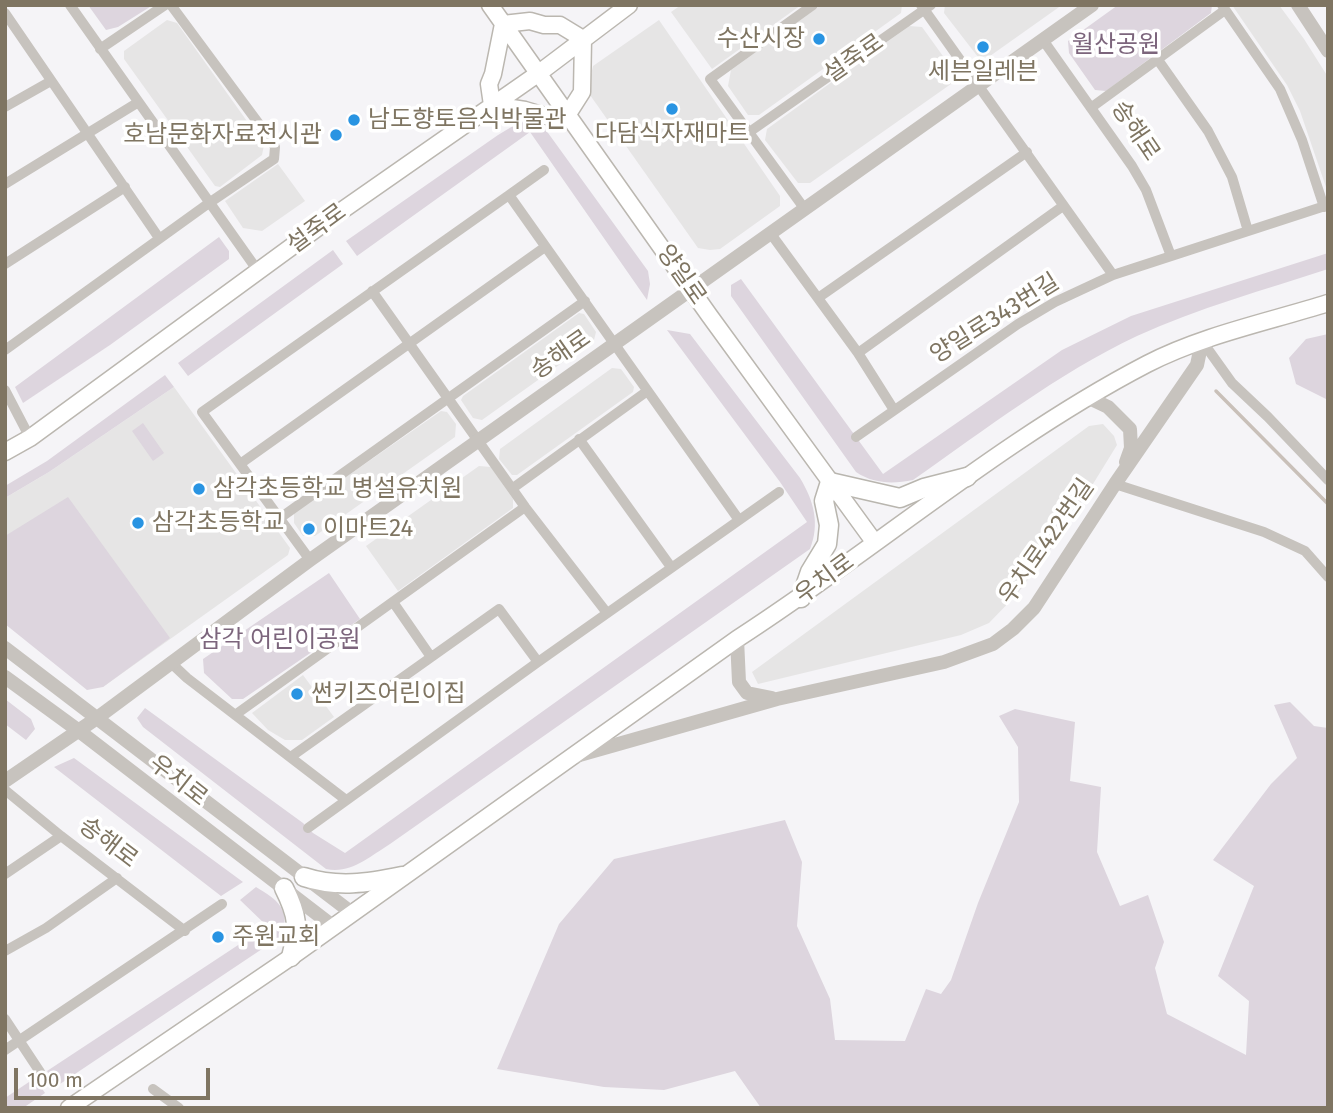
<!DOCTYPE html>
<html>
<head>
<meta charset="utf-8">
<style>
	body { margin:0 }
	#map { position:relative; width:1333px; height:1113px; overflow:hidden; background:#f5f4f7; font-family:"Fira Sans",sans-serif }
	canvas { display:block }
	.frame { position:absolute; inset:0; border:7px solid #7f7562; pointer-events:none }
	.scale { position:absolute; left:14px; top:1068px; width:196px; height:32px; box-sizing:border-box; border:4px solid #7f7562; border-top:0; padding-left:9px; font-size:21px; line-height:24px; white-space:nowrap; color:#7f7562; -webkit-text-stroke:5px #fff; paint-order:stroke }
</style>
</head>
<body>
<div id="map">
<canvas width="1333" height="1113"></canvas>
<div class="frame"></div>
<div class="scale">100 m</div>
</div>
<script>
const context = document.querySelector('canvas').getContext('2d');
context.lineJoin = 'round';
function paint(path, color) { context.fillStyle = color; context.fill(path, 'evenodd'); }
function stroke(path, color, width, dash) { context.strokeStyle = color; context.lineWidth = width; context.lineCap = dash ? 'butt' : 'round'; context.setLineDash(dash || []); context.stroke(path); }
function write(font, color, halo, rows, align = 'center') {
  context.font = font + ' "Fira Sans","Noto Sans KR",sans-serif'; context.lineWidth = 7; context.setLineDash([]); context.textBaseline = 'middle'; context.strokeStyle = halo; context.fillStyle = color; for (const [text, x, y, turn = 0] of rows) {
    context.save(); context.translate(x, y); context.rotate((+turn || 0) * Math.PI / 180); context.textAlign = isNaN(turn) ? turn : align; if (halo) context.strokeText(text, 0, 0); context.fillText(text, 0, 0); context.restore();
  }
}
paint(new Path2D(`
	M 681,5 L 801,5 L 712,69 L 671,12 Z
	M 821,5 L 902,5 L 901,13 L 759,115 L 748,115 L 728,86 L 731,70 Z
	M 945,5 L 1062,5 L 990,56 L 978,57 L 944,13 Z
	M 1232,5 L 1279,5 L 1304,39 L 1328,77 L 1328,193 L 1300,111 L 1287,85 Z
	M 167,20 L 177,23 L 264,145 L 262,155 L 220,187 L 215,186 L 124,59 L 124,51 Z
	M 659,20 L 780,196 L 780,206 L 720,249 L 710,250 L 698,248 L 590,95 L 590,80 L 593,66 Z
	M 909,26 L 922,27 L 953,70 L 951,84 L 810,183 L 798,183 L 765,140 L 767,129 Z
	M 278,164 L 305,201 L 262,231 L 243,228 L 225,201 Z
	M 579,313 L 584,314 L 596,332 L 594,340 L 482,420 L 473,418 L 461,400 L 463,396 Z
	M 612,368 L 621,369 L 634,387 L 633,392 L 517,475 L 512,475 L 499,459 L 500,449 Z
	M 174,387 L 290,548 L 288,555 L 103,687 L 5,604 L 5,498 L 49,472 Z
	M 441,411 L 447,412 L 456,424 L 455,437 L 315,536 L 303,536 L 294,523 L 294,513 Z
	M 1103,424 L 1114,436 L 1117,445 L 1064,531 L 1018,593 L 989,623 L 961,635 L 758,684 L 752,672 L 1089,426 Z
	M 479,466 L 491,467 L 513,499 L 513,508 L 398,591 L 366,546 Z
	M 303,675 L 334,717 L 302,740 L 285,740 L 268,730 L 252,713 Z`), '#e6e5e5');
paint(new Path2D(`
	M 88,5 L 153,5 L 118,27 L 106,30 Z
	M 1118,5 L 1212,5 L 1211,13 L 1106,91 L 1095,90 L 1069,53 L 1068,41 Z
	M 532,121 L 543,126 L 648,271 L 650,284 L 647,300 L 530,132 L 357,256 L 346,241 L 498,135 L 518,123 Z
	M 219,237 L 229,251 L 229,259 L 110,345 L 23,403 L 15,387 Z
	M 333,250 L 343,264 L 188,376 L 178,363 Z
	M 1328,253 L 1328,269 C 1264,290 1198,308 1137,336 C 1057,374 986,429 913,480 C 893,484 874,484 856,472 L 731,296 L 731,285 L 741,279 L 883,474 L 1062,350 L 1131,316 Z
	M 667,330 L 690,334 L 800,478 C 814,501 820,524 810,549 L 390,844 C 369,857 351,874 326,869 L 143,727 L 137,718 L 145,708 L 303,823 L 313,833 L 345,853 L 807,522 L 780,482 Z
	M 1328,334 L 1328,400 L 1296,384 L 1289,358 L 1306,339 Z
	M 165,375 L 174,387 L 49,472 L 5,498 L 5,486 L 47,461 Z
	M 143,423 L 164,453 L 153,461 L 132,431 Z
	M 68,497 L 170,638 L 103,687 L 87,690 L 5,624 L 5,536 Z
	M 329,573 L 360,619 L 243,699 L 232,699 L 204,673 L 203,659 Z
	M 5,699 L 31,719 L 35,729 L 26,740 L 5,724 Z
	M 1290,702 L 1314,726 L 1328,728 L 1328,1108 L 761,1108 L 735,1071 L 664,1090 L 604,1087 L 497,1069 L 559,924 L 614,859 L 785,820 L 802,862 L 797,926 L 830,999 L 835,1040 L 905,1041 L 926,989 L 941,994 L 951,980 L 978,903 L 1019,802 L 1018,747 L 999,716 L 1015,709 L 1075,722 L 1070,781 L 1101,787 L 1097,852 L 1120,906 L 1148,895 L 1164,942 L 1155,968 L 1167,1014 L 1246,1055 L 1249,1001 L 1218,976 L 1254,886 L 1213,860 L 1271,784 L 1297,758 L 1274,705 Z
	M 74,758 L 243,882 L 221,896 L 54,767 Z
	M 256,887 C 278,900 289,908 283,935 L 57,1086 L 47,1071 L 267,926 L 240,900 Z
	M 35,1078 L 45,1093 L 23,1108 L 5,1108 L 5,1098 Z`), '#ddd5de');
stroke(new Path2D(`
	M 1216,391 L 1328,504`), '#c9c0b9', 3.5);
const secondary = new Path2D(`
	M 490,5 L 709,315 L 875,543
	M 503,24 L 530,21 L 544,25 L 560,25 L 583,39
	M 492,105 L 489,84 L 493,74 L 503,24
	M 492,105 L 525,110 L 545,116 L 568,114
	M 568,114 L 582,92 L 583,39
	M 5,452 L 30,438 L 324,223 L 539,73 L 629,5
	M 69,1108 L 291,957 L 737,639 C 875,550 1001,440 1147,364 C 1203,335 1268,322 1328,303`);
const primary = new Path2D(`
	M 801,598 L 810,572 L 827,544 L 829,525 L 824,501 L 830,482 L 900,498 L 924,488 L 967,477
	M 304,877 C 338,888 368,883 402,876
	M 284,888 C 298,916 299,927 291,957`);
stroke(secondary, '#bbb7b0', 19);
stroke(primary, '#b9b6af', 21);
stroke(new Path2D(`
	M 70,5 L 258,271
	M 921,5 L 1113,275
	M 1222,5 L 1280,89 L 1302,140 L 1324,207
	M 5,13 L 159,238
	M 1043,40 L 1132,166 L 1146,190 L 1171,256
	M 100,49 L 165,5
	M 1158,60 L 1208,131 L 1232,177 L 1248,231
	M 5,107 L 51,81
	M 1092,107 L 1225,10
	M 748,133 L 931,5
	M 5,184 L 137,103
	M 509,195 L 544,170
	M 804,208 L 710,79 L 813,5
	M 771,234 L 858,353 L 894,410
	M 5,264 L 125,187
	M 372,291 L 525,507 L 607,613
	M 818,298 L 1027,152
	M 1202,341 L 1232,383 L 1268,417 L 1328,480
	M 5,350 L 209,203 L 274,159 L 275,147 L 262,128 L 171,5
	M 858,353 L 1063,206
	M 5,390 L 30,438
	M 856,437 L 1018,324 L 1055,302 L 1113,275 L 1328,205
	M 579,439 L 671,567
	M 240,464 L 545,247
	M 1115,484 L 1264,532 L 1305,551 L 1328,577
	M 513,488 L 646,392
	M 280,518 L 585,301
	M 310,560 L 202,412 L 509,195 L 739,520
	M 393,602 L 431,657
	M 170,662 L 187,678 L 346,800
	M 235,715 L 525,507
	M 292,756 L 499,609 L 538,662
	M 5,790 L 61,836 L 185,931
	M 308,828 L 538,662 L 779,492
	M 5,874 L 61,836
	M 5,951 L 46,928 L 117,878
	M 5,1019 L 40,1072
	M 5,1050 L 222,904
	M 153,1089 L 179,1108`), '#c7c3be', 10);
stroke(new Path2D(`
	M 1298,5 L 1328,51
	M 1087,397 L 1108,407 L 1130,429 L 1131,448 L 1126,462
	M 737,639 L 739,682 L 747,693 L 772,698
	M 5,648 L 352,913
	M 5,677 L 79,731 L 334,927
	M 576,756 L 777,699 L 944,662 L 993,644 L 1013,629 L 1034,608 L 1115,484 L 1197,365 L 1202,341
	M 5,781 L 97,718 L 310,560 L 1092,5`), '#c7c3be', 14);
stroke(secondary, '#fff', 16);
stroke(primary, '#fff', 18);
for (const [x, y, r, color] of [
	[819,39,7,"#2994e2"],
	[983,47,7,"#2994e2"],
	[672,109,7,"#2994e2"],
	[354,120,7,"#2994e2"],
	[336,135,7,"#2994e2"],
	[199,489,7,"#2994e2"],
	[138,523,7,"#2994e2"],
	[309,529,7,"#2994e2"],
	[297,694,7,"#2994e2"],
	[218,937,7,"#2994e2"]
]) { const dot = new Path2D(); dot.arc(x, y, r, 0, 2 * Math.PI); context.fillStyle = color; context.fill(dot); stroke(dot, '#fff', 2.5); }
write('24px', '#7f7562', '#fff', [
	["수산시장",805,39,"right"],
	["세븐일레븐",983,72,"center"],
	["남도향토음식박물관",368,120],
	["다담식자재마트",672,134,"center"],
	["호남문화자료전시관",322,135,"right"],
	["삼각초등학교 병설유치원",213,489],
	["삼각초등학교",152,523],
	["이마트24",323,529],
	["썬키즈어린이집",311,694],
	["주원교회",232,937]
], 'left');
write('24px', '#7c657c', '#fff', [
	["월산공원",1116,45],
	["삼각 어린이공원",280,640]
]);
write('24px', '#7f7562', '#fff', [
	["설죽로",854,59,-35],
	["송해로",1135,131,56],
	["설죽로",317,229,-36],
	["양일로",681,275,55],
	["양일로343번길",995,319,-32],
	["송해로",561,355,-35],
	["우치로422번길",1047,542,-55],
	["우치로",825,579,-36],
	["우치로",178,781,38],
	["송해로",108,843,37]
]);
</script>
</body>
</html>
